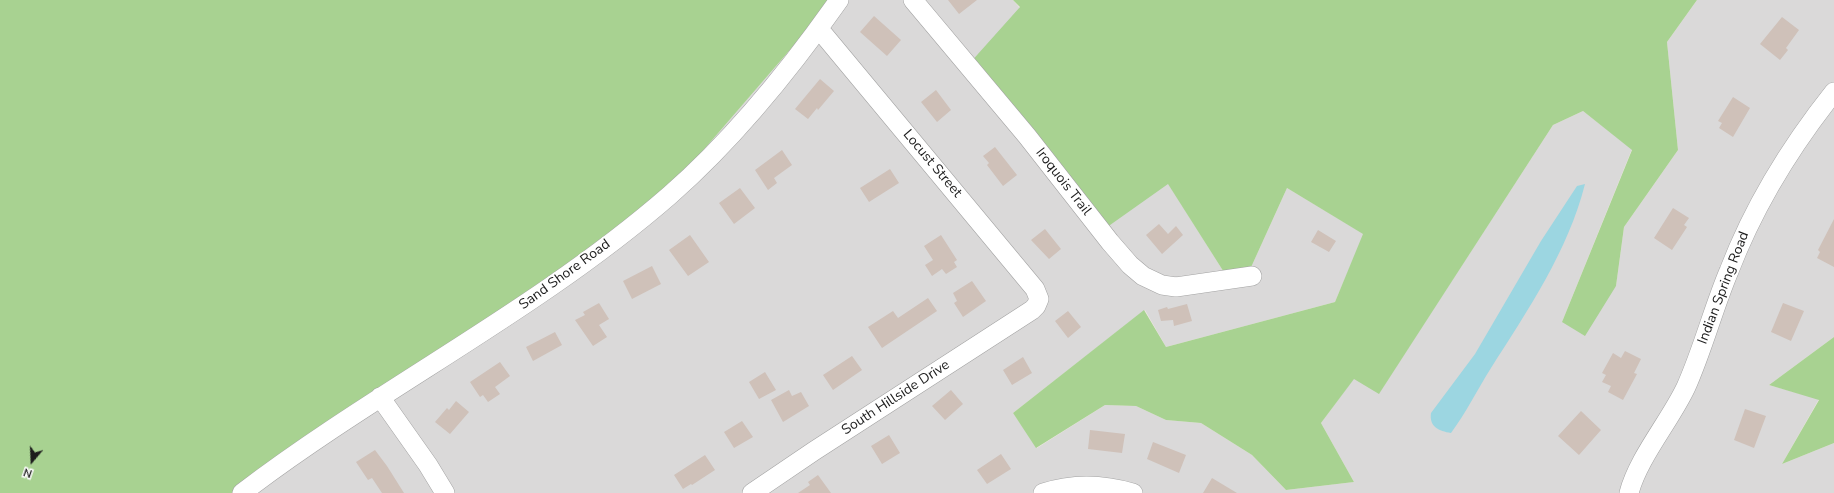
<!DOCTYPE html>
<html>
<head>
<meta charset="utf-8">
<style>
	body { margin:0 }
	#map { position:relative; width:1834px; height:493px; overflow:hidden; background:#efe9e1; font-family:"Nunito Sans",sans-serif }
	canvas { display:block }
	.north { position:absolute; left:12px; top:441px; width:40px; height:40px; -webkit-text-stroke:3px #fff; paint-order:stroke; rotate:199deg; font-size:11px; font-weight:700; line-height:16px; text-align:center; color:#1c1c1c }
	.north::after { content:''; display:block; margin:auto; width:14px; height:18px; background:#1c1c1c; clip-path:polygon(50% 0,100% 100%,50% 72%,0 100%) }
</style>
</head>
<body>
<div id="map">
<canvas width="1834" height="493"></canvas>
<div class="north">N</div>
</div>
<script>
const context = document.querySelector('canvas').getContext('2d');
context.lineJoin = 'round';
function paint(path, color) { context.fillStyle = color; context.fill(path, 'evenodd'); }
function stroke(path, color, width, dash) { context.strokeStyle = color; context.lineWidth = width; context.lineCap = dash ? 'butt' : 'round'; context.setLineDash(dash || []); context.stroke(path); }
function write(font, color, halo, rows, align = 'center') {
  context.font = font + ' "Nunito Sans",sans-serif'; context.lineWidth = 3.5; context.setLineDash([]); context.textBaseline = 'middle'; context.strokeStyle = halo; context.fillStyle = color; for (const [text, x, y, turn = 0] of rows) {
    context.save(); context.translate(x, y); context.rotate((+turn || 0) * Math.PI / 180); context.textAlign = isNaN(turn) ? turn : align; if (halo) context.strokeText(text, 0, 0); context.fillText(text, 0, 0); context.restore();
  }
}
paint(new Path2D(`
	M 833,0 L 1013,0 L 1168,183 L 1227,277 L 1248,274 L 1287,188 L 1364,234 L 1335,302 L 1166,347 L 1145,310 L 1013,413 L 1037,448 L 1105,405 L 1136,406 L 1166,420 L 1201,423 L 1252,455 L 1286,490 L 1354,482 L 1321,423 L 1354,378 L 1379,393 L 1553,125 L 1583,111 L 1632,149 L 1562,322 L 1616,286 L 1624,227 L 1678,150 L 1667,42 L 1697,0 L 1834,0 L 1834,337 L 1769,385 L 1819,399 L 1782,464 L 1834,443 L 1834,493 L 253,493 L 656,205 Z`), '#dad9d9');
paint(new Path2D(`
	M 0,0 L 833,0 L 656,205 L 253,493 L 0,493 Z
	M 1013,0 L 1697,0 L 1667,42 L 1678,150 L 1624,227 L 1616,286 L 1585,336 L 1562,322 L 1632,150 L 1583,111 L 1553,125 L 1379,394 L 1354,379 L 1321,423 L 1354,482 L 1286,490 L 1252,455 L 1201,423 L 1166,420 L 1136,406 L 1105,405 L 1036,448 L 1013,413 L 1144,310 L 1166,347 L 1335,302 L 1363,234 L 1287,188 L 1248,274 L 1227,277 L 1168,184 L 1103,230 L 969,64 L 1020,7 Z
	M 1834,337 L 1834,443 L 1782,464 L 1819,400 L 1769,385 Z`), '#a8d291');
paint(new Path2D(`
	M 1585,184 C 1568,251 1528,310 1491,368 C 1477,390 1466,413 1451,433 C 1439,431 1429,427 1431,413 L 1475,354 L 1541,241 L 1577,186 Z`), '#9cd6e1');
paint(new Path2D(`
	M 948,0 L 977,0 L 959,14 Z
	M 874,16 L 901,40 L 887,56 L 860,32 Z
	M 1782,17 L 1799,30 L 1786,48 L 1788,50 L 1780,60 L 1760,44 Z
	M 820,79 L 834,91 L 818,110 L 817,108 L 808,119 L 795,109 Z
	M 936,90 L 951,110 L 937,122 L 921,102 Z
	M 1733,97 L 1750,108 L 1733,137 L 1719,128 L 1722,123 L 1718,121 Z
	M 995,147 L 1017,175 L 1003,186 L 987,165 L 989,163 L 983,156 Z
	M 782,150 L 792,165 L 774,178 L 777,183 L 768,190 L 755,170 Z
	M 890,169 L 899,183 L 869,202 L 860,188 Z
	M 740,188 L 755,208 L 734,224 L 719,203 Z
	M 1673,208 L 1689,218 L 1684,225 L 1687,227 L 1672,250 L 1654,238 Z
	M 1834,219 L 1834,267 L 1817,258 L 1820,252 L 1818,250 Z
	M 1159,224 L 1168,234 L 1176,226 L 1183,235 L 1162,254 L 1146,235 Z
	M 1045,229 L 1061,249 L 1049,259 L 1031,240 Z
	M 1318,230 L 1336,241 L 1329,252 L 1311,242 Z
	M 690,235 L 709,262 L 688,276 L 669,250 Z
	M 941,235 L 957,260 L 954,262 L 957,267 L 946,274 L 942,269 L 932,276 L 925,265 L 933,260 L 924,246 Z
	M 652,266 L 661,284 L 632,299 L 623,281 Z
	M 972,281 L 986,301 L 963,317 L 954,303 L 957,301 L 953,293 Z
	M 928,298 L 937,311 L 882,348 L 868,327 L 893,311 L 898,318 Z
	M 599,303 L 609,319 L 599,325 L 607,337 L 593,346 L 575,320 L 585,315 L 583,312 Z
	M 1783,303 L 1804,311 L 1791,341 L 1771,332 Z
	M 1187,304 L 1192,321 L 1174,326 L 1173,320 L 1161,321 L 1158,310 L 1167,307 L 1168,309 Z
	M 1068,311 L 1081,327 L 1068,338 L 1055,321 Z
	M 555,332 L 562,345 L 533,361 L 526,347 Z
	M 1625,351 L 1641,359 L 1634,373 L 1637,374 L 1623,400 L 1608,392 L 1611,386 L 1602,382 L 1606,375 L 1602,373 L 1613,353 L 1621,358 Z
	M 852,356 L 862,370 L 833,390 L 823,375 Z
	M 1023,357 L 1032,373 L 1012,385 L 1003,370 Z
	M 500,362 L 510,376 L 495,387 L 500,394 L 488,402 L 483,395 L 480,397 L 470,382 Z
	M 765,372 L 776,390 L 759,399 L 749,382 Z
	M 789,390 L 792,396 L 801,392 L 809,406 L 783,422 L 771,400 Z
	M 951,390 L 963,404 L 945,420 L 932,406 Z
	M 456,401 L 469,412 L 450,434 L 435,422 L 447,408 L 449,410 Z
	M 1745,409 L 1766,416 L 1754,448 L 1734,440 Z
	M 1581,411 L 1601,430 L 1579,455 L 1558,436 Z
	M 742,421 L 753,437 L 734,448 L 724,432 Z
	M 1090,430 L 1125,434 L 1122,453 L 1088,449 Z
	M 889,435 L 900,453 L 882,464 L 871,446 Z
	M 1153,442 L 1186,455 L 1179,473 L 1147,459 Z
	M 375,450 L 387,466 L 404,493 L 382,493 L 372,478 L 368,480 L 356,462 Z
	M 1001,454 L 1011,469 L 987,484 L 977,470 Z
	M 705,455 L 715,470 L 692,485 L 691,484 L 683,489 L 674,475 Z
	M 818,475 L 831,493 L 798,493 L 810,485 L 808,482 Z
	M 1212,478 L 1237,493 L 1203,493 Z`), '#cfc1b9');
const minor = new Path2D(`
	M 913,0 L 1027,136 L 1110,242 L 1130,265 L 1143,276 L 1162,285 L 1176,287 L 1252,276
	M 380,397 L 428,465 L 445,493
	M 242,493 C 380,388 538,310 670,195 C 735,138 789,71 839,0
	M 752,493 L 814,451 L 1032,310 L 1036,306 L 1039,299 L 1035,289 L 819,29
	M 1043,493 C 1073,483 1103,484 1133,493
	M 1629,493 C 1638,458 1670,421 1686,387 C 1703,349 1713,309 1729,271 C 1754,206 1791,146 1834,92`);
stroke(minor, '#a3a3a3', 20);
stroke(minor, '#fff', 19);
write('14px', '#1c1c1c', '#fff', [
	["Locust Street",932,164,50],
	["Iroquois Trail",1063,182,52],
	["Sand Shore Road",565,275,-36],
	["Indian Spring Road",1724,288,-69],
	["South Hillside Drive",896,398,-33]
]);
</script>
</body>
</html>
